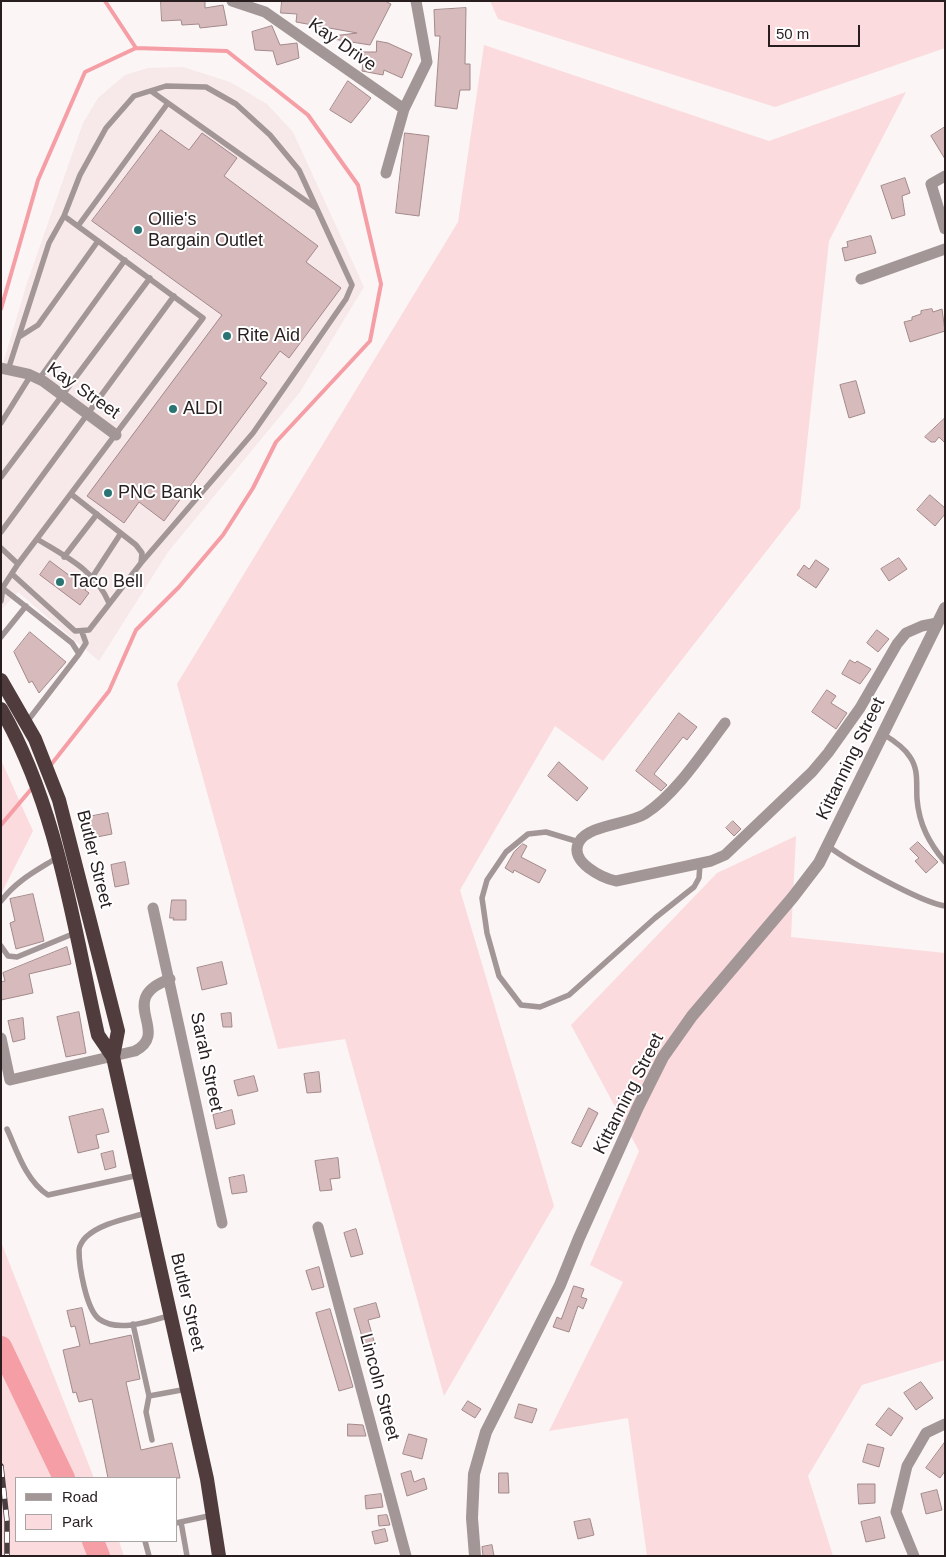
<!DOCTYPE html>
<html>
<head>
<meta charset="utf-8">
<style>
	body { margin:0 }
	#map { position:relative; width:946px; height:1557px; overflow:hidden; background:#fbf5f6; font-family:Arial,sans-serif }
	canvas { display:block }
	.frame { position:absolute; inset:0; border:2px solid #281e1f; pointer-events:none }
	.legend { position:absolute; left:15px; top:1477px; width:162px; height:65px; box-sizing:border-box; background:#fff; border:1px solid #a9a5a5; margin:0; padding:6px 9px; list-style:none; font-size:15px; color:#281e1f }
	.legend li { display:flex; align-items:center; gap:10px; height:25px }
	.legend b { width:25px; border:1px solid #a9a5a5 }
	.scale { position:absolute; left:768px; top:25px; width:92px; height:22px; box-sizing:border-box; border:2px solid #281e1f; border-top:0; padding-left:6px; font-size:15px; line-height:18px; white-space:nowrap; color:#281e1f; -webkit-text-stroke:4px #fff; paint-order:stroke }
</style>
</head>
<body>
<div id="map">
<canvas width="946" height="1557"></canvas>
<div class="frame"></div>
<ul class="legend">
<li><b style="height:6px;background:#a29697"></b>Road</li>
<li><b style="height:14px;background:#fbdbdd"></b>Park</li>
</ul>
<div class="scale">50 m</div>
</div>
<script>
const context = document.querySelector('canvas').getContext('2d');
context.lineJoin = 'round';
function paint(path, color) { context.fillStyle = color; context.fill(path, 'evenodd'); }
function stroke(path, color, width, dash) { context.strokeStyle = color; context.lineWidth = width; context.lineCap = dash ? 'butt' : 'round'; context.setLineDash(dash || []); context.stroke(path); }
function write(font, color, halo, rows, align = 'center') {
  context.font = font + ' Arial,sans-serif'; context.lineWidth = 4; context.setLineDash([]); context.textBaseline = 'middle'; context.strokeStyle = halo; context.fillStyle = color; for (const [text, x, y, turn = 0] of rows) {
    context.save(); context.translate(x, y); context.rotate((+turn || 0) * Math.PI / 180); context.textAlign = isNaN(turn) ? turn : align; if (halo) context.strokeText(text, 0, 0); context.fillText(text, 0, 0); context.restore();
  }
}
paint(new Path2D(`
	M 183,67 L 230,82 L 267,104 L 293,132 L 364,287 L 300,392 L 168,552 L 99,661 L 18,592 L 1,610 L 1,370 L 27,283 L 83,123 L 98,98 L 125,75 L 148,68 Z`), '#f7e8e9');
paint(new Path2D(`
	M 490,1 L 945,1 L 945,48 L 775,107 L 498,19 Z
	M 484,45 L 769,141 L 906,92 L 829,241 L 800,508 L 603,761 L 555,726 L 460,890 L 554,1206 L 444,1396 L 345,1039 L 278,1049 L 177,684 L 458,222 Z
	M 1,760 L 33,831 L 1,894 Z
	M 796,836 L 791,937 L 945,953 L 945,1360 L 862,1385 L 808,1476 L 833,1556 L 647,1556 L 628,1418 L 549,1431 L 623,1282 L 590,1265 L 639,1151 L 571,1025 L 717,873 Z
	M 1,1242 L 94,1478 L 16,1478 L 16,1541 L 119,1541 L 124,1556 L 1,1556 Z`), '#fbdbdd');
stroke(new Path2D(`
	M 105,1 L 136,48
	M 1,309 L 38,180 L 85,72 L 136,48 L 227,51 L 308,115 L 358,185 L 381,284 L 370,341 L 276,442 L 253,488 L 223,535 L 179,587 L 136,630 L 109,691 L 50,766
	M 1,825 L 33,787`), '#f59ea5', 4);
stroke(new Path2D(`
	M 1,1347 L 64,1478
	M 93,1541 L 99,1556`), '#f59ea5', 22);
const building = new Path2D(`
	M 161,1 L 205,1 L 205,8 L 223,5 L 227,25 L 200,28 L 199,24 L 182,25 L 181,20 L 162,21 Z
	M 282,1 L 385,1 L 391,4 L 370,45 L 333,39 L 333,36 L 357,33 L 296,22 L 297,14 L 281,13 Z
	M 466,8 L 465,64 L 470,64 L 470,90 L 460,90 L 457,109 L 435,106 L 440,36 L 435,36 L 434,10 Z
	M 272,26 L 280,45 L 297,43 L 299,58 L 277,65 L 273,51 L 255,50 L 252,32 Z
	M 377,41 L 388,43 L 412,54 L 402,78 L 384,70 L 383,75 L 362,71 L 363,63 L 359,63 L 360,52 L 376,52 Z
	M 348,81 L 371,98 L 351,123 L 330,110 Z
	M 945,127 L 945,159 L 931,136 Z
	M 161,130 L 189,150 L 202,133 L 237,158 L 224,176 L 318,246 L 306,262 L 341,288 L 289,358 L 280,351 L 260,378 L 267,383 L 164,521 L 139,502 L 124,523 L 87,496 L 222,315 L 92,221 Z
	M 405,133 L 429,136 L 419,216 L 396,213 Z
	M 905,178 L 910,193 L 902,196 L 905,215 L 892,219 L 881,186 Z
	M 871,236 L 876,253 L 845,261 L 842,248 L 848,247 L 847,242 Z
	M 932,309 L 933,312 L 942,309 L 945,331 L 910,342 L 904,322 L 912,320 L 912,317 L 921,314 L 921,311 Z
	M 856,381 L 865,413 L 849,418 L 840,385 Z
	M 945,418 L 945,443 L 939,437 L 935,442 L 931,442 L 925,437 Z
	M 930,495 L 945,508 L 945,514 L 935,526 L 917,510 Z
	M 899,558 L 907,569 L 889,581 L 881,569 Z
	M 816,560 L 829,569 L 816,588 L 797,575 L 804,565 L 809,569 Z
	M 50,561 L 86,588 L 85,590 L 89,593 L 80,605 L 40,575 Z
	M 877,630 L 889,639 L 878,652 L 867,643 Z
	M 30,632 L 66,662 L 39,693 L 32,681 L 29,683 L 14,652 Z
	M 850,660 L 855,663 L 857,661 L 871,669 L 860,684 L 842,674 Z
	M 827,690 L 836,696 L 831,703 L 847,713 L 836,729 L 812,712 Z
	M 679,713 L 697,727 L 687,740 L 683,737 L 654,774 L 667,785 L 661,791 L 636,771 Z
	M 559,762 L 588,788 L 577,801 L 548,776 Z
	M 108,813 L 112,834 L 87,839 L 84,824 L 89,823 L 88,817 Z
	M 733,821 L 741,829 L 734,836 L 726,828 Z
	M 918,842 L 938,862 L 926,873 L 915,861 L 919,858 L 910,849 Z
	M 523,844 L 527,846 L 521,857 L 546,870 L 539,883 L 514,870 L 513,873 L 505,868 L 514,852 Z
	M 125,862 L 129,884 L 115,887 L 111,865 Z
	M 33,894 L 44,941 L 16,949 L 10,923 L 15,921 L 10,899 Z
	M 172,900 L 186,900 L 186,920 L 173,920 L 174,918 L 170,918 Z
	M 67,947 L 71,964 L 29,974 L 33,993 L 1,1000 L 1,982 L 5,981 L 3,973 Z
	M 222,962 L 227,984 L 202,990 L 197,968 Z
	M 79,1012 L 86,1053 L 66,1057 L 57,1017 Z
	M 231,1013 L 232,1027 L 223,1027 L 221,1014 Z
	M 23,1018 L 25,1039 L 13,1042 L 8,1021 Z
	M 319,1072 L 321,1092 L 307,1093 L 304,1074 Z
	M 254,1076 L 258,1091 L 238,1096 L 234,1081 Z
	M 589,1108 L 598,1113 L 581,1147 L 572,1143 Z
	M 103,1109 L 109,1132 L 96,1135 L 99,1148 L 78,1153 L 69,1117 Z
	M 232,1110 L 235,1124 L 216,1129 L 213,1115 Z
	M 113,1151 L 116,1167 L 105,1170 L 101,1154 Z
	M 338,1158 L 340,1178 L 330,1179 L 332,1190 L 320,1191 L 315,1161 Z
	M 244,1175 L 247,1192 L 232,1194 L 229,1178 Z
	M 356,1229 L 363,1254 L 351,1257 L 344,1233 Z
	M 319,1267 L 324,1287 L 312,1290 L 306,1271 Z
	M 574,1286 L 584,1289 L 581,1297 L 587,1299 L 583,1309 L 578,1306 L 569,1332 L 553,1327 L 557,1317 L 561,1319 Z
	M 376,1303 L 380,1317 L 368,1320 L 374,1341 L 364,1344 L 354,1309 Z
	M 82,1308 L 90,1344 L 131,1335 L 140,1379 L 126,1382 L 141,1450 L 172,1443 L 180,1478 L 108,1478 L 92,1399 L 79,1402 L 76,1392 L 73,1393 L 63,1350 L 80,1346 L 75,1326 L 71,1327 L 67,1311 Z
	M 330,1309 L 353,1387 L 339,1391 L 316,1313 Z
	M 921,1382 L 933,1398 L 916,1410 L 904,1393 Z
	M 468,1401 L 481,1409 L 475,1418 L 462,1410 Z
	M 519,1404 L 537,1409 L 532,1423 L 515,1418 Z
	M 889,1408 L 903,1418 L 891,1436 L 876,1425 Z
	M 348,1424 L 363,1425 L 366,1436 L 348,1436 Z
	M 409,1434 L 427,1439 L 422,1459 L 403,1454 Z
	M 945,1442 L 945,1471 L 940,1478 L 926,1468 Z
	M 868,1444 L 884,1448 L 879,1467 L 863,1462 Z
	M 411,1471 L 414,1482 L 424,1478 L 427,1489 L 407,1496 L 401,1474 Z
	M 499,1473 L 508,1473 L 509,1493 L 499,1493 Z
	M 858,1484 L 875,1484 L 875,1503 L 859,1504 Z
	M 937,1490 L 942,1510 L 926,1514 L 921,1494 Z
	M 381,1494 L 383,1507 L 366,1509 L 365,1496 Z
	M 387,1515 L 390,1525 L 379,1526 L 378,1516 Z
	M 880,1517 L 885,1538 L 866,1542 L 861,1522 Z
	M 590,1519 L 594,1535 L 578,1539 L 574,1522 Z
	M 385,1529 L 388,1541 L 375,1544 L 372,1532 Z
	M 492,1545 L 494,1556 L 483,1556 L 482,1547 Z`);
paint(building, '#d7bbbc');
stroke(building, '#a3898a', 1);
stroke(new Path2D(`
	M 151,91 L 316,208
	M 78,226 L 168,103
	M 19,337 L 38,325 L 98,241
	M 8,370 L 49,243 L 64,216 L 80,175 L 106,128 L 134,96 L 166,86 L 206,87 L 236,104 L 270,135 L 299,170 L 352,285 L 346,299 L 253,433 L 141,563 L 89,630 L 75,631 L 12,574
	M 39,379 L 125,260
	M 1,423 L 31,375
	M 1,477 L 150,278
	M 71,494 L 136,545 L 142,553 L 141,563
	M 1,532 L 174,296
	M 37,539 C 66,557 95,570 109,603
	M 1,548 L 18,564
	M 64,557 L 97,514
	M 93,576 L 121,533
	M 1,587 L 72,643 L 79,654 L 26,723
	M 1,601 L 3,587 L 18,564 L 203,318 L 64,216
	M 1,637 L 26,606
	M 79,654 L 86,643 L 82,632
	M 883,734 C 893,740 904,747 910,757 C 919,770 916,784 917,799 C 919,824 929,843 945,862
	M 579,842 L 546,832 L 528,834 L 506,852 L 487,880 L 482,898 L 487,933 L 499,976 L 521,1005 L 540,1007 L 569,995 L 655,918 L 694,887 L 699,878 L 700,864
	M 828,846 C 849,862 920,902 945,906
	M 1,901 C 17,880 36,871 58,857
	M 1,946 L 8,956 L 17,957 L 75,933
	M 7,1129 C 17,1151 26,1181 48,1195 L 139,1175
	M 146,1213 C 126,1219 101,1223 86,1237 C 83,1240 79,1246 79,1250 C 79,1266 86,1309 99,1319 C 118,1333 151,1321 171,1315
	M 133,1324 L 149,1396 L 187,1389
	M 149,1396 L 146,1412 L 152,1440
	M 181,1522 L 187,1556
	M 176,1523 L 213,1515
	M 145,1541 L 149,1556`), '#a29697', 5.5);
stroke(new Path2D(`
	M 232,1 L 265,12 L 404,109
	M 386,173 L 404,109 L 427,62 L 416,1
	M 945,176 L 931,184 L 945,229
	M 861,279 L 945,249
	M 1,368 L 28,374 L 43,381 L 116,435
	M 725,723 C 703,752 676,794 645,814 C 629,824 588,825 579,842 C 568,862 603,878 616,881 L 711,861 L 725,855 L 812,772 L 828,753 L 860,708 L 897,644 L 906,633 L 922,626 L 937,623
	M 153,908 L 222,1223
	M 1,1038 L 10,1080 L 135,1051 C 172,1032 114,999 170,979
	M 318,1227 L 406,1556
	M 914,1556 L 896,1512 L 907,1466 L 926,1433 L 945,1424`), '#a29697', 11);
stroke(new Path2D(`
	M 475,1556 L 472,1518 L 474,1474 L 486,1432 L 560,1285 L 579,1238 L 638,1107 L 663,1057 L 692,1016 L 793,897 L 819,863 L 945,608`), '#a29697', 12);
stroke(new Path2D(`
	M 1,680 L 35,739 L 59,800 L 118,1031 L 113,1057 L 207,1479 L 219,1556
	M 1,709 C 58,808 73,925 98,1035 L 113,1057`), '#503c3d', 14);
const rail = new Path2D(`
	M 1,1466 L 7,1521 L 7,1556`);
stroke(rail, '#483e3f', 5.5);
stroke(rail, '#fff', 4, [11]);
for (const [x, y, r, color] of [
	[138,230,5,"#2a7474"],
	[227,336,5,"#2a7474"],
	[173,409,5,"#2a7474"],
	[108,493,5,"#2a7474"],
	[60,582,5,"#2a7474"]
]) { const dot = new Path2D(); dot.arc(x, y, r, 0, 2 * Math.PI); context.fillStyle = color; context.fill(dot); stroke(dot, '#fff', 2); }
write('18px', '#281e1f', '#fff', [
	["Kay Drive",342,45,35],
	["Kay Street",83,391,35],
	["Kittanning Street",851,759,-64],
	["Butler Street",94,859,76],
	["Sarah Street",206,1062,78],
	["Kittanning Street",629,1094,-63],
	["Butler Street",187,1302,77],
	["Lincoln Street",379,1387,75]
]);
write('18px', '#281e1f', '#fff', [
	["Ollie's",148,220],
	["Bargain Outlet",148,241],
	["Rite Aid",237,336],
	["ALDI",183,409],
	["PNC Bank",118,493],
	["Taco Bell",70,582]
], 'left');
</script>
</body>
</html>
